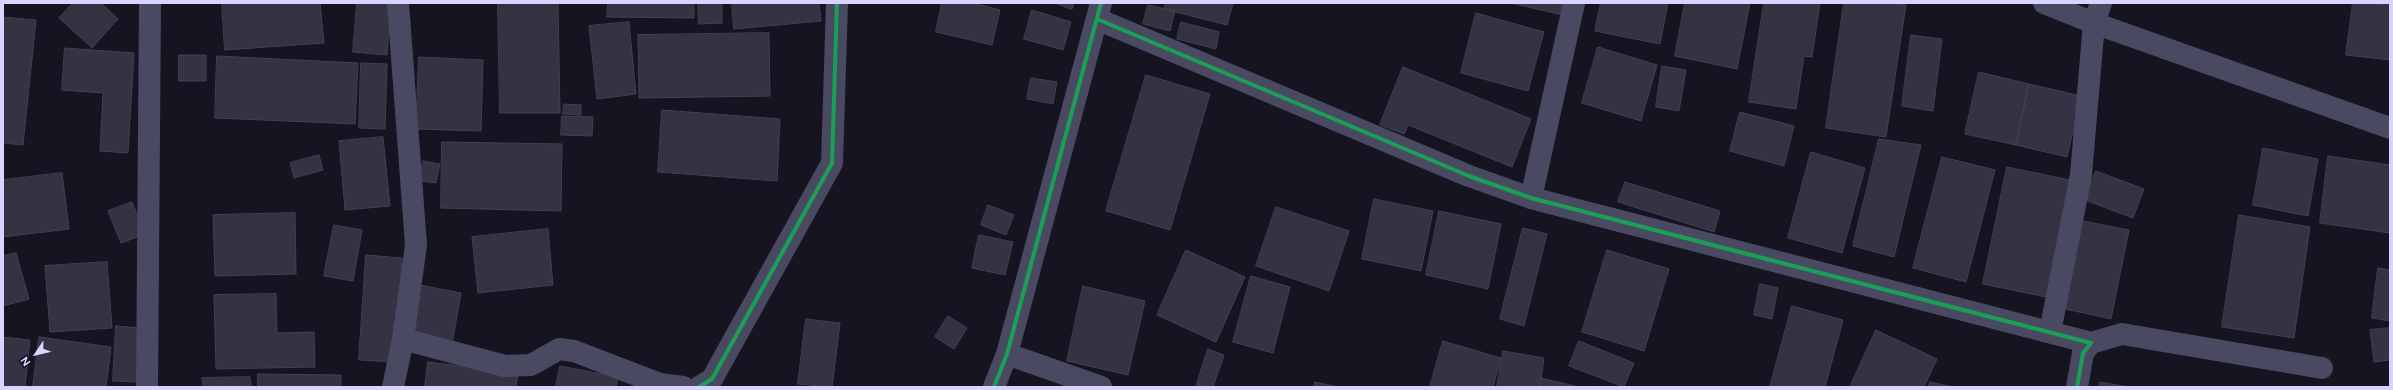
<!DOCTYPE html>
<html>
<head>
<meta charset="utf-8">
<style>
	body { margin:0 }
	#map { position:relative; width:2393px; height:390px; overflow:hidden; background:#161421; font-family:Figtree,sans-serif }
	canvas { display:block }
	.frame { position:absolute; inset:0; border:4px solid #d9d4ff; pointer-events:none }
	.north { position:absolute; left:16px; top:334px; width:40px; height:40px; -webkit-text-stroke:3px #130f26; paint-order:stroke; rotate:235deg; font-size:11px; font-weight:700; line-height:16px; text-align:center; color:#d9d4ff }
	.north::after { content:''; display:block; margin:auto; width:14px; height:18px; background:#d9d4ff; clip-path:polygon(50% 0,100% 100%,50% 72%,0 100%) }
</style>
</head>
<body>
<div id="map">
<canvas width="2393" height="390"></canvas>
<div class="frame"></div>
<div class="north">N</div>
</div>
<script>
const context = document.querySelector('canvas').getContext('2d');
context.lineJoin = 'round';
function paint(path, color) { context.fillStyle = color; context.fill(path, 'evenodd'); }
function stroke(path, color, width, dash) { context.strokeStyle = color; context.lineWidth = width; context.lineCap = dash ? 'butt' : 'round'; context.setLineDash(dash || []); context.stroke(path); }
const building = new Path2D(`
	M 73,3 L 101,3 L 118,19 L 92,48 L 59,18 Z
	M 222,3 L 320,3 L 324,43 L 225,50 Z
	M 357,3 L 391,3 L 387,55 L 353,52 Z
	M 498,3 L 558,3 L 560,113 L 500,113 Z
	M 608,3 L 694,3 L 694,18 L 607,17 Z
	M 698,3 L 722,3 L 722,23 L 699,24 Z
	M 732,3 L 819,3 L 821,21 L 734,29 Z
	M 942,3 L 973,3 L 1000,10 L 992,45 L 936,32 Z
	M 1055,3 L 1074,3 L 1072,9 Z
	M 1166,3 L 1233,3 L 1227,25 L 1164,9 Z
	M 1511,3 L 1562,3 L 1560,14 Z
	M 1601,3 L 1668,3 L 1660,44 L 1595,31 Z
	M 1685,3 L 1750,3 L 1737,69 L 1675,56 Z
	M 1764,3 L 1820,3 L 1812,57 L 1804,56 L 1796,109 L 1749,102 Z
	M 1844,3 L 1891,3 L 1906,5 L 1886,137 L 1826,128 Z
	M 2353,3 L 2390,5 L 2390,60 L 2346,55 Z
	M 1148,5 L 1175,11 L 1170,31 L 1143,24 Z
	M 1032,10 L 1071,22 L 1063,50 L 1024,39 Z
	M 1476,13 L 1544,32 L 1528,91 L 1461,73 Z
	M 3,17 L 36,20 L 23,145 L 3,143 Z
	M 629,22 L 636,94 L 597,99 L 589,26 Z
	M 1181,22 L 1219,32 L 1216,49 L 1177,39 Z
	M 769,33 L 770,96 L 639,98 L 638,35 Z
	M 1911,35 L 1942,39 L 1933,111 L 1902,106 Z
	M 1598,47 L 1657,65 L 1641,121 L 1582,103 Z
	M 65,48 L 134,53 L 128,153 L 100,151 L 103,93 L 62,90 Z
	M 179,55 L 206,55 L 206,81 L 179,81 Z
	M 217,56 L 358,63 L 355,124 L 215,118 Z
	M 419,57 L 483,60 L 481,131 L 416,129 Z
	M 361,63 L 387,64 L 385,129 L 359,128 Z
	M 1662,66 L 1686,70 L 1679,111 L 1656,107 Z
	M 1403,67 L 1531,119 L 1512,167 L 1408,125 L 1404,134 L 1380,125 Z
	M 1979,72 L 2029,84 L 2016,145 L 1965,134 Z
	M 1146,75 L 1210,94 L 1170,230 L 1106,211 Z
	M 1031,78 L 1057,82 L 1053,104 L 1027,99 Z
	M 2029,84 L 2081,96 L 2067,157 L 2016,145 Z
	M 564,104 L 581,105 L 581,115 L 563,114 Z
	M 662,110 L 780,119 L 777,181 L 658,172 Z
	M 1740,112 L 1794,126 L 1784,166 L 1730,151 Z
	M 562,116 L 593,117 L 592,136 L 561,135 Z
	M 383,137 L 390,206 L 345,210 L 339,141 Z
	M 1879,139 L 1921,145 L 1894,257 L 1853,246 Z
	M 442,142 L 562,144 L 561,211 L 441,208 Z
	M 2263,148 L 2318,159 L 2308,216 L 2253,205 Z
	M 1811,152 L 1865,168 L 1842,253 L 1788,238 Z
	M 319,155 L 323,170 L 294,178 L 290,163 Z
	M 2328,156 L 2390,165 L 2390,233 L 2320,223 Z
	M 1942,157 L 1995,170 L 1966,282 L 1913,268 Z
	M 423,161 L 440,164 L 436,183 L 420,181 Z
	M 2007,167 L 2070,180 L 2046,297 L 1983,284 Z
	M 2096,171 L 2144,189 L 2133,218 L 2085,200 Z
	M 62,173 L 69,229 L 3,237 L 3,180 Z
	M 1625,182 L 1720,211 L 1714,232 L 1618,202 Z
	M 1374,199 L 1433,211 L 1421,271 L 1362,259 Z
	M 132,202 L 145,234 L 121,243 L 108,211 Z
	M 988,205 L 1014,215 L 1006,235 L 981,225 Z
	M 1276,207 L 1349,231 L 1329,291 L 1256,266 Z
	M 1439,211 L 1501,224 L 1488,289 L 1426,275 Z
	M 295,213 L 296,274 L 215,276 L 213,215 Z
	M 2239,215 L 2310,227 L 2294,338 L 2222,327 Z
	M 2078,220 L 2129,230 L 2111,319 L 2061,308 Z
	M 334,225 L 362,230 L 353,281 L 324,276 Z
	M 1523,228 L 1547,234 L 1524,326 L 1500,319 Z
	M 548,229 L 553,285 L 478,293 L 472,237 Z
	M 979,235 L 1013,242 L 1005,275 L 972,268 Z
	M 1186,250 L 1245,277 L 1216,342 L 1157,315 Z
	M 1607,250 L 1669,269 L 1644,351 L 1582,332 Z
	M 16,253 L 29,299 L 3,306 L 3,256 Z
	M 366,255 L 402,258 L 395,362 L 359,360 Z
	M 107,262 L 112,328 L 50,332 L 45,266 Z
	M 2378,268 L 2390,270 L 2390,321 L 2372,318 Z
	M 1251,276 L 1290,287 L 1273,353 L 1233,342 Z
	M 1760,284 L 1778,288 L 1772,319 L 1754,315 Z
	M 420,285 L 461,293 L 452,344 L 412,337 Z
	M 1083,286 L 1145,301 L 1128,375 L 1067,361 Z
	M 276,294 L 277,333 L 314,332 L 315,367 L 216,369 L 214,295 Z
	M 1792,306 L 1843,320 L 1825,387 L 1770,387 Z
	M 948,316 L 967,328 L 954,349 L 935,337 Z
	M 806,319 L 840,323 L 832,387 L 798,384 Z
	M 116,326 L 142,328 L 139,382 L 113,381 Z
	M 2390,328 L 2390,360 L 2374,362 L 2370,330 Z
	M 1876,330 L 1937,359 L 1924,387 L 1850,387 Z
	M 3,337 L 30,340 L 25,387 L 3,387 Z
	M 39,337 L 111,347 L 106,387 L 33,387 Z
	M 1443,341 L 1501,358 L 1493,387 L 1430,387 Z
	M 1579,341 L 1634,363 L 1624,387 L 1569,366 Z
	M 1208,349 L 1224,355 L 1213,387 L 1196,387 Z
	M 1503,351 L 1544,358 L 1540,387 L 1497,387 Z
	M 428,362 L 518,373 L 516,387 L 425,387 Z
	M 560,366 L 618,377 L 616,387 L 556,387 Z
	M 258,374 L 341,375 L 341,387 L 258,387 Z
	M 250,377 L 251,387 L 203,387 L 202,378 Z
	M 1541,378 L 1579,387 L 1540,387 Z
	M 1315,382 L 1338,387 L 1314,387 Z
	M 1930,382 L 1953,387 L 1928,387 Z
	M 2100,382 L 2128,387 L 2099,387 Z`);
paint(building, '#343243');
stroke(building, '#433f54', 1);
stroke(new Path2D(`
	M 2044,3 L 2094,23 L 2390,128
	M 1097,19 L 1469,176 L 1531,198 L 2091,343 L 2083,353 L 2077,387
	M 1531,198 L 1574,3
	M 2050,332 L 2081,175 L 2094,23 L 2101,3
	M 403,339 L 505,366 L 531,365 L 559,349 L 574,351 L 660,384 L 683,387
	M 2091,343 L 2122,334 L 2322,368
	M 1007,354 L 1101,387
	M 147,387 L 150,3
	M 393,387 L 403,339 L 416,245 L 398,3
	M 699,387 L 712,379 L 832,163 L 837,3
	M 994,387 L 1007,354 L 1101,3`), '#4a4962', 22);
stroke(new Path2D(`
	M 1097,19 L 1469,176 L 1531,198 L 2091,343 L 2083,353 L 2077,387
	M 699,387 L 712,379 L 832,163 L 837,3
	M 994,387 L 1007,354 L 1101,3`), '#1a9f57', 4);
</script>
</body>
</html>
